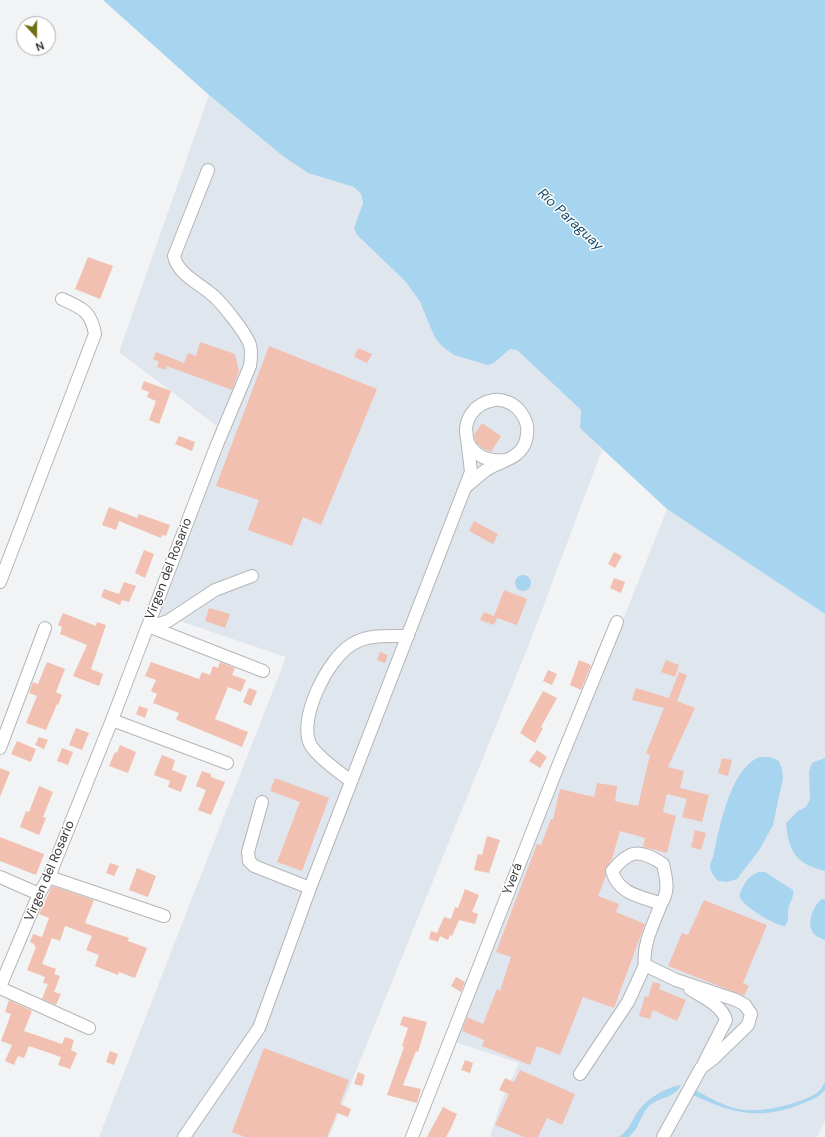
<!DOCTYPE html>
<html>
<head>
<meta charset="utf-8">
<style>
	body { margin:0 }
	#map { position:relative; width:825px; height:1137px; overflow:hidden; background:#f1f3f5; font-family:"DM Sans",sans-serif }
	canvas { display:block }
	.north { position:absolute; left:16px; top:16px; width:40px; height:40px; box-sizing:border-box; background:#fff; border:1px solid #afafaf; border-radius:50%; rotate:159deg; font-size:11px; font-weight:700; line-height:16px; text-align:center; color:#373738 }
	.north::after { content:''; display:block; margin:auto; width:14px; height:18px; background:#706f11; clip-path:polygon(50% 0,100% 100%,50% 72%,0 100%) }
</style>
</head>
<body>
<div id="map">
<canvas width="825" height="1137"></canvas>
<div class="north">N</div>
</div>
<script>
const context = document.querySelector('canvas').getContext('2d');
context.lineJoin = 'round';
function paint(path, color) { context.fillStyle = color; context.fill(path, 'evenodd'); }
function stroke(path, color, width, dash) { context.strokeStyle = color; context.lineWidth = width; context.lineCap = dash ? 'butt' : 'round'; context.setLineDash(dash || []); context.stroke(path); }
function write(font, color, halo, rows, align = 'center') {
  context.font = font + ' "DM Sans",sans-serif'; context.lineWidth = 3; context.setLineDash([]); context.textBaseline = 'middle'; context.strokeStyle = halo; context.fillStyle = color; for (const [text, x, y, turn = 0] of rows) {
    context.save(); context.translate(x, y); context.rotate((+turn || 0) * Math.PI / 180); context.textAlign = isNaN(turn) ? turn : align; if (halo) context.strokeText(text, 0, 0); context.fillText(text, 0, 0); context.restore();
  }
}
paint(new Path2D(`
	M 209,95 L 284,157 L 308,173 L 354,187 L 361,194 L 363,203 L 354,228 L 357,235 L 405,281 L 425,311 L 435,338 L 494,363 L 510,349 L 517,350 L 581,410 L 580,427 L 602,450 L 530,642 L 329,1137 L 99,1137 L 286,657 L 159,614 L 226,433 L 119,352 Z
	M 667,509 L 825,614 L 825,1121 L 817,1137 L 490,1137 L 500,1105 L 519,1063 L 455,1042 Z`), '#e0e6ee');
paint(new Path2D(`
	M 103,0 L 825,0 L 825,614 L 667,509 L 583,431 L 580,427 L 581,410 L 517,350 L 510,349 L 494,363 L 488,365 L 454,355 L 442,346 L 435,338 L 420,302 L 405,281 L 357,235 L 354,228 L 363,203 L 361,194 L 354,187 L 308,173 L 284,157 L 209,95 Z
	M515 583a8 8 0 1 1 16 0a8 8 0 1 1-16 0Z
	M 760,757 L 770,757 L 779,761 L 782,769 L 783,778 L 773,825 L 760,849 L 737,879 L 727,882 L 718,881 C 714,876 710,872 710,865 C 711,861 714,857 714,853 C 720,826 731,767 760,757 Z
	M 825,758 L 825,871 C 797,864 788,852 786,823 L 798,811 L 806,807 L 810,799 L 809,771 L 812,763 Z
	M 759,872 L 765,872 L 793,890 C 794,897 791,900 789,906 C 786,913 791,919 785,926 C 777,927 741,905 740,897 C 739,892 743,887 745,883 C 749,877 753,874 759,872 Z
	M 822,899 L 825,900 L 825,940 C 820,938 814,936 812,931 C 807,922 814,904 822,899 Z
	M 825,1082 L 825,1090 C 818,1098 809,1101 799,1105 C 757,1121 729,1112 691,1094 L 693,1089 C 709,1097 726,1108 744,1110 C 764,1112 801,1104 818,1092 C 821,1090 823,1085 825,1082 Z
	M 681,1085 C 675,1098 660,1097 650,1105 C 643,1111 641,1120 637,1127 C 635,1131 631,1134 629,1137 L 619,1137 C 631,1128 631,1121 639,1110 C 648,1098 667,1087 681,1085 Z`), '#a7d4ef');
paint(new Path2D(`
	M 88,257 L 113,266 L 100,299 L 75,289 Z
	M 200,342 L 235,354 L 239,371 L 232,390 L 167,366 L 166,370 L 157,367 L 159,362 L 153,359 L 156,352 L 184,363 L 188,353 L 196,356 Z
	M 269,346 L 377,389 L 321,525 L 303,517 L 292,546 L 248,530 L 259,500 L 216,486 Z
	M 358,348 L 372,354 L 367,363 L 354,357 Z
	M 144,381 L 171,391 L 159,424 L 149,420 L 156,401 L 147,397 L 149,392 L 141,389 Z
	M 482,423 L 501,436 L 491,452 L 482,448 L 476,442 L 474,435 Z
	M 179,436 L 195,442 L 192,451 L 175,444 Z
	M 109,507 L 137,518 L 139,514 L 170,525 L 166,536 L 162,535 L 161,538 L 119,521 L 116,530 L 102,525 Z
	M 474,521 L 498,534 L 493,544 L 469,531 Z
	M 144,550 L 154,554 L 145,578 L 135,573 Z
	M 614,552 L 622,556 L 615,568 L 608,564 Z
	M 614,578 L 625,582 L 621,593 L 610,588 Z
	M 124,582 L 136,586 L 129,602 L 122,600 L 120,605 L 101,597 L 104,589 L 119,594 Z
	M 504,590 L 527,599 L 517,625 L 497,618 L 494,625 L 480,620 L 484,612 L 494,616 Z
	M 209,608 L 230,614 L 225,628 L 205,621 Z
	M 63,613 L 96,626 L 97,622 L 106,625 L 91,669 L 103,674 L 99,686 L 73,676 L 87,645 L 60,634 L 62,627 L 58,625 Z
	M 380,652 L 388,655 L 385,663 L 377,660 Z
	M 579,660 L 591,665 L 581,690 L 570,685 Z
	M 666,660 L 679,665 L 675,677 L 661,672 Z
	M 47,662 L 65,669 L 56,692 L 62,695 L 58,705 L 57,704 L 46,730 L 26,723 L 37,696 L 29,693 L 33,682 L 38,684 Z
	M 151,662 L 199,679 L 202,672 L 210,675 L 213,666 L 218,668 L 220,662 L 235,668 L 232,675 L 246,680 L 241,692 L 228,687 L 215,719 L 248,732 L 242,747 L 179,721 L 176,719 L 179,713 L 153,703 L 157,694 L 151,691 L 156,680 L 145,676 Z
	M 548,670 L 557,674 L 552,685 L 543,681 Z
	M 679,672 L 687,675 L 677,701 L 695,708 L 668,767 L 684,771 L 680,788 L 709,795 L 702,822 L 682,817 L 687,799 L 667,794 L 663,812 L 676,816 L 667,853 L 643,847 L 645,838 L 620,831 L 612,859 L 605,869 L 606,876 L 598,896 L 619,904 L 616,912 L 645,924 L 614,1008 L 583,997 L 560,1055 L 537,1046 L 530,1065 L 482,1046 L 484,1040 L 462,1031 L 467,1017 L 483,1024 L 497,989 L 500,991 L 511,957 L 496,952 L 537,844 L 541,845 L 551,819 L 553,819 L 560,789 L 594,797 L 597,783 L 617,786 L 615,801 L 638,806 L 650,755 L 646,753 L 664,708 L 632,700 L 636,688 L 669,698 Z
	M 249,688 L 257,691 L 251,706 L 243,702 Z
	M 543,691 L 557,698 L 541,727 L 543,728 L 535,743 L 520,733 Z
	M 139,706 L 148,709 L 145,718 L 136,714 Z
	M 76,728 L 89,733 L 82,750 L 69,745 Z
	M 39,737 L 48,740 L 44,749 L 35,745 Z
	M 17,741 L 36,749 L 31,762 L 11,754 Z
	M 120,745 L 136,752 L 128,773 L 109,766 L 115,752 L 117,753 Z
	M 62,748 L 73,752 L 68,765 L 57,761 Z
	M 537,750 L 547,757 L 540,768 L 529,761 Z
	M 162,755 L 175,760 L 172,770 L 187,776 L 181,792 L 168,787 L 170,781 L 154,775 Z
	M 722,758 L 732,760 L 728,776 L 718,773 Z
	M 0,768 L 10,772 L 0,797 Z
	M 202,771 L 211,774 L 211,777 L 225,782 L 211,815 L 198,810 L 206,790 L 196,786 Z
	M 275,778 L 329,798 L 302,871 L 277,862 L 300,802 L 270,791 Z
	M 39,786 L 53,792 L 43,817 L 46,818 L 39,835 L 20,827 L 26,811 L 29,812 Z
	M 695,830 L 706,833 L 701,850 L 691,847 Z
	M 487,836 L 500,840 L 489,873 L 474,870 L 478,854 L 482,855 Z
	M 0,837 L 44,854 L 36,875 L 0,861 Z
	M 110,863 L 119,866 L 114,876 L 106,873 Z
	M 137,868 L 156,876 L 148,897 L 129,890 Z
	M 52,886 L 94,900 L 85,923 L 129,938 L 128,941 L 147,948 L 135,978 L 119,972 L 118,975 L 95,966 L 99,955 L 86,950 L 92,936 L 65,926 L 60,941 L 52,938 L 42,964 L 56,969 L 54,974 L 60,976 L 54,992 L 61,994 L 56,1005 L 42,999 L 48,984 L 43,983 L 45,977 L 27,970 L 36,947 L 34,946 L 34,944 L 30,942 L 33,934 L 42,937 L 49,918 L 39,914 Z
	M 465,889 L 479,895 L 472,912 L 478,914 L 475,924 L 459,920 L 452,936 L 450,935 L 448,940 L 440,936 L 438,942 L 429,939 L 431,931 L 437,933 L 444,917 L 451,919 L 455,907 L 458,908 Z
	M 704,900 L 767,925 L 743,983 L 749,986 L 744,996 L 668,966 L 682,933 L 688,935 Z
	M 456,977 L 465,982 L 461,992 L 451,986 Z
	M 653,982 L 661,984 L 659,989 L 686,1000 L 677,1021 L 653,1010 L 650,1019 L 639,1016 L 645,996 L 648,997 Z
	M 9,1000 L 32,1011 L 24,1031 L 62,1044 L 65,1037 L 74,1040 L 71,1050 L 77,1053 L 70,1069 L 58,1065 L 61,1057 L 29,1046 L 24,1058 L 18,1056 L 14,1065 L 5,1061 L 12,1045 L 1,1041 L 11,1014 L 5,1012 Z
	M 403,1016 L 427,1022 L 418,1052 L 416,1051 L 403,1085 L 421,1089 L 417,1103 L 387,1095 L 404,1047 L 402,1046 L 408,1028 L 400,1025 Z
	M 264,1048 L 349,1080 L 340,1104 L 351,1109 L 348,1117 L 337,1113 L 327,1137 L 245,1137 L 232,1132 Z
	M 110,1051 L 118,1054 L 114,1065 L 106,1062 Z
	M 465,1060 L 473,1063 L 470,1073 L 461,1070 Z
	M 520,1070 L 575,1094 L 562,1125 L 547,1118 L 538,1137 L 524,1137 L 495,1125 L 509,1094 L 499,1090 L 505,1078 L 514,1082 Z
	M 358,1072 L 365,1075 L 362,1086 L 354,1084 Z
	M 443,1107 L 457,1114 L 450,1130 L 446,1137 L 427,1137 Z`), '#f2c0b1');
const minor = new Path2D(`
	M 467,486 C 473,481 479,475 486,470 C 500,461 521,459 526,440 C 529,428 527,420 519,410 C 513,403 503,399 494,400 C 453,407 457,466 506,460
	M 0,582 L 95,334 C 91,311 82,308 62,299
	M 148,626 L 263,671
	M 150,627 L 168,621 L 215,590 L 252,576
	M 112,720 L 227,763
	M 0,748 L 45,628
	M 351,781 C 340,773 316,756 310,744 C 298,718 328,659 351,645 C 367,634 389,636 408,636
	M 262,802 L 248,852 L 249,861 L 254,866 L 310,888
	M 0,877 L 39,894
	M 49,877 L 164,916
	M 661,904 C 641,896 619,895 612,871 C 630,849 639,849 663,864 C 666,878 670,891 661,904 C 654,923 642,945 645,965 L 676,980 L 736,1000 L 745,1005 L 751,1014 L 748,1025 L 714,1058 L 701,1068 L 663,1137
	M 0,987 L 39,894 L 49,877 L 112,720 L 216,447 L 250,366 C 251,359 252,352 250,345 C 246,333 220,300 210,293 C 197,282 178,274 174,256 L 208,170
	M 0,988 L 89,1028
	M 690,989 C 702,997 722,1005 726,1020 L 704,1063
	M 580,1074 L 628,1002 L 645,965
	M 184,1137 L 259,1028 L 310,888 L 471,472 L 466,429
	M 412,1137 L 558,766 L 617,622`);
stroke(minor, '#b3b5b7', 14);
stroke(minor, '#fff', 12);
write('13px', '#373738', '#fff', [
	["Virgen del Rosario",169,569,-69],
	["Virgen del Rosario",50,871,-67],
	["Yverá",513,879,-69]
]);
write('italic 14px', '#164d69', '#fff', [
	["Río Paraguay",570,220,43]
]);
</script>
</body>
</html>
